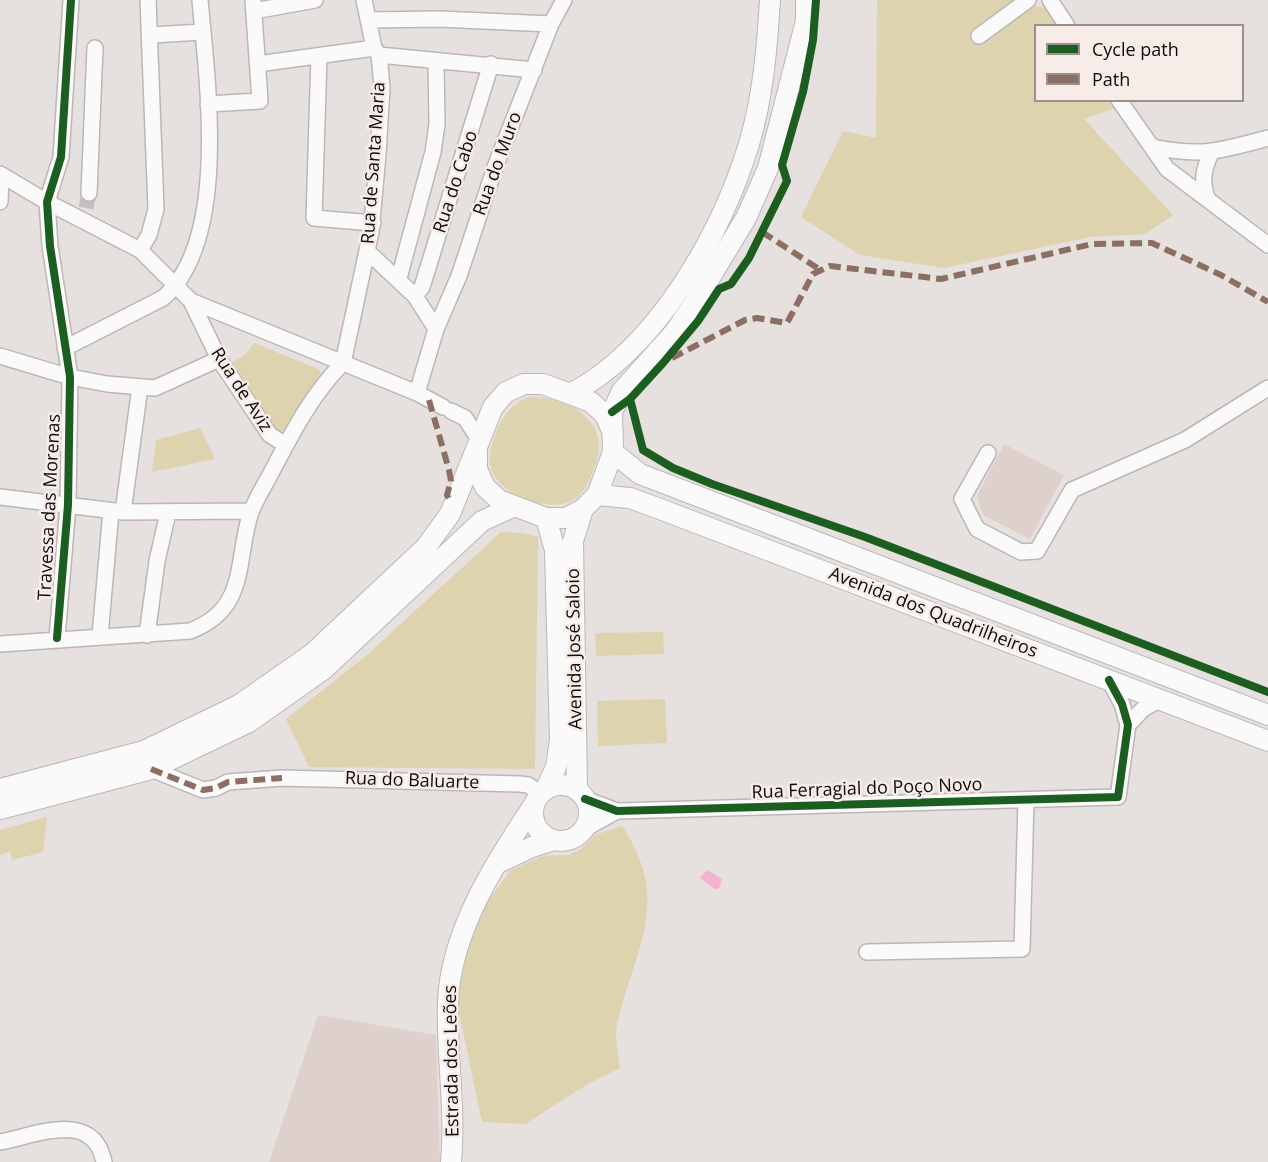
<!DOCTYPE html>
<html>
<head>
<meta charset="utf-8">
<style>
	body { margin:0 }
	#map { position:relative; width:1268px; height:1162px; overflow:hidden; background:#e6e0de; font-family:"Open Sans",sans-serif }
	canvas { display:block }
	.legend { position:absolute; left:1034px; top:24px; width:210px; height:78px; box-sizing:border-box; background:#f7ece8; border:2px solid #9a928f; margin:0; padding:8px 10px; list-style:none; font-size:18px; color:#0f0b0a }
	.legend li { display:flex; align-items:center; gap:12px; height:30px }
	.legend b { width:30px; border:2px solid #9a928f }
</style>
</head>
<body>
<div id="map">
<canvas width="1268" height="1162"></canvas>
<ul class="legend">
<li><b style="height:8px;background:#1b5e20"></b>Cycle path</li>
<li><b style="height:8px;background:#8d6e63"></b>Path</li>
</ul>
</div>
<script>
const context = document.querySelector('canvas').getContext('2d');
context.lineJoin = 'round';
function paint(path, color) { context.fillStyle = color; context.fill(path, 'evenodd'); }
function stroke(path, color, width, dash) { context.strokeStyle = color; context.lineWidth = width; context.lineCap = dash ? 'butt' : 'round'; context.setLineDash(dash || []); context.stroke(path); }
function write(font, color, halo, rows, align = 'center') {
  context.font = font + ' "Open Sans",sans-serif'; context.lineWidth = 5; context.setLineDash([]); context.textBaseline = 'middle'; context.strokeStyle = halo; context.fillStyle = color; for (const [text, x, y, turn = 0] of rows) {
    context.save(); context.translate(x, y); context.rotate((+turn || 0) * Math.PI / 180); context.textAlign = isNaN(turn) ? turn : align; if (halo) context.strokeText(text, 0, 0); context.fillText(text, 0, 0); context.restore();
  }
}
paint(new Path2D(`
	M 1004,444 L 1064,475 L 1030,539 L 983,515 L 977,496 Z
	M 318,1015 L 436,1035 L 440,1162 L 269,1162 Z`), '#ded1cc');
paint(new Path2D(`
	M 877,0 L 1031,0 L 1035,6 L 1046,8 L 1058,25 L 1036,26 L 1036,100 L 1113,101 L 1118,107 L 1084,119 L 1173,215 L 1145,234 L 1090,237 L 944,268 L 860,255 L 801,217 L 843,131 L 876,138 Z
	M 254,343 L 318,369 L 321,373 L 288,430 L 279,432 L 232,362 L 246,354 Z
	M 528,397 C 565,396 612,420 596,463 C 591,475 588,489 576,498 C 551,516 495,495 490,464 C 489,452 492,444 496,433 C 503,415 510,406 528,397 Z
	M 200,428 L 215,459 L 152,472 L 156,440 Z
	M 501,532 L 522,533 L 538,537 L 535,769 L 309,767 L 286,719 L 367,655 Z
	M 663,632 L 664,654 L 596,656 L 595,633 Z
	M 665,699 L 667,743 L 598,746 L 597,701 Z
	M 47,817 L 43,852 L 12,860 L 10,852 L 0,855 L 0,830 Z
	M 622,826 C 675,905 631,953 616,1031 C 615,1042 619,1057 620,1068 L 588,1084 L 525,1124 L 482,1122 L 457,1003 L 468,946 L 482,909 L 510,871 L 542,856 L 569,855 L 581,849 L 595,835 Z`), '#ddd3af');
paint(new Path2D(`
	M 707,870 L 722,879 L 719,889 L 715,889 L 700,878 Z`), '#f4b3ce');
stroke(new Path2D(`
	M 86,208 L 89,193`), '#c6c0be', 15, [15, 8]);
const minor = new Path2D(`
	M 1050,0 L 1067,26
	M 254,11 L 315,0
	M 368,20 L 439,19 L 551,24
	M 151,35 L 203,32
	M 979,36 L 1028,0
	M 379,55 L 534,70
	M 319,56 L 314,218 L 373,223
	M 258,64 L 374,48
	M 1119,100 L 1167,169 L 1268,245
	M 208,104 L 260,101 L 253,0
	M 1152,147 C 1202,157 1220,151 1268,138
	M 0,174 L 47,202 L 140,250 L 191,301 L 219,359 L 270,435 L 286,445
	M 89,193 L 95,48
	M 1208,200 C 1201,182 1203,170 1211,153
	M 0,202 L 1,175
	M 140,250 L 149,235 L 156,209 L 148,0
	M 367,251 L 415,296 L 436,329
	M 399,278 L 433,152 L 437,124 L 436,62
	M 415,296 L 422,287 L 491,64
	M 191,301 L 417,393 L 443,407
	M 65,348 L 163,298 C 230,240 207,80 200,0
	M 0,356 L 70,377 L 107,384 L 155,388 L 219,359
	M 343,363 L 371,232 L 378,154 L 382,87 L 379,55 L 374,48 L 364,0
	M 417,393 L 436,329 L 459,276 L 495,167 L 551,24 L 564,0
	M 451,411 L 465,418 L 480,441
	M 988,453 L 962,499 L 977,529 L 1021,552 L 1037,551 L 1072,490 L 1185,440 L 1268,388
	M 0,497 L 123,512 L 251,511
	M 123,512 L 140,387
	M 147,635 L 157,561 L 168,513
	M 100,636 L 111,511
	M 57,638 L 68,505 L 70,377 L 50,246 L 47,202 L 61,157 L 71,0
	M 0,644 L 190,631 C 249,609 235,560 251,512 C 256,499 264,486 270,475 C 291,435 311,395 343,363
	M 1128,725 L 1143,709 L 1159,700
	M 151,769 L 203,790 L 216,788 L 228,782 L 282,778 L 520,784 L 528,785 L 540,793
	M 585,799 L 617,811 L 1118,797 L 1128,725 L 1122,704 L 1109,680
	M 583,830 L 617,811
	M 867,952 L 1022,949 L 1026,800
	M 0,1142 C 37,1135 93,1109 104,1162`);
const major = new Path2D(`
	M 570,394 C 657,349 721,235 749,144 C 763,97 767,49 770,0
	M 477,452 L 477,469 L 485,487 L 499,500 L 546,518 L 566,518 L 583,509 L 597,495 L 613,452 L 612,412 L 622,391 L 674,333 L 694,304 L 746,218 L 768,168 L 806,21 L 806,0
	M 613,452 L 640,474 L 1268,715
	M 597,495 L 630,498 L 660,509 L 1268,741
	M533 813a28 28 0 1 1 56 0a28 28 0 1 1-56 0Z
	M 0,789 L 144,751 L 239,705 L 312,654 L 426,547 L 450,514 L 493,407 L 506,392 L 524,384 L 543,384 L 570,394 L 591,402 L 605,415 L 613,433
	M 546,789 L 556,767 L 560,740 L 555,550 L 546,518
	M 577,790 L 573,541 L 583,509
	M 0,809 L 151,769 L 249,722 L 324,669 L 482,521 L 515,506
	M 500,862 L 532,847 L 554,840
	M 451,1162 C 456,1108 446,1055 448,1001 C 451,931 495,863 533,806`);
stroke(minor, '#bcb7b6', 18);
stroke(major, '#bcb7b6', 22);
stroke(minor, '#fbfafa', 15);
stroke(major, '#fbfafa', 20);
stroke(new Path2D(`
	M 762,232 L 819,269
	M 672,358 L 745,320 L 757,318 L 787,323 L 813,274 L 830,266 L 941,279 L 1092,244 L 1152,243 L 1221,275 L 1268,302
	M 429,400 L 449,470 L 451,481 L 447,495 L 449,499
	M 151,769 L 203,790 L 216,788 L 228,782 L 282,778`), '#8d6e63', 6, [12, 6]);
stroke(new Path2D(`
	M 630,399 L 643,450 L 673,468 L 712,484 L 865,537 L 1268,692
	M 612,412 L 630,399 L 663,363 L 698,321 L 719,289 L 731,284 L 749,258 L 787,181 L 782,165 L 803,92 L 813,40 L 816,0
	M 57,638 L 68,505 L 70,377 L 50,246 L 47,202 L 61,157 L 71,0
	M 585,799 L 617,811 L 1118,797 L 1128,725 L 1122,704 L 1109,680`), '#1b5e20', 8);
write('18px', '#0f0b0a', '#f7ece8', [
	["Rua de Santa Maria",374,163,-86],
	["Rua do Muro",498,164,-70],
	["Rua do Cabo",456,182,-72],
	["Rua de Aviz",241,390,57],
	["Travessa das Morenas",50,507,-87],
	["Avenida dos Quadrilheiros",933,613,21],
	["Avenida José Saloio",575,649,-91],
	["Rua do Baluarte",412,781,2],
	["Rua Ferragial do Poço Novo",867,789,-2],
	["Estrada dos Leões",452,1061,-91]
]);
</script>
</body>
</html>
